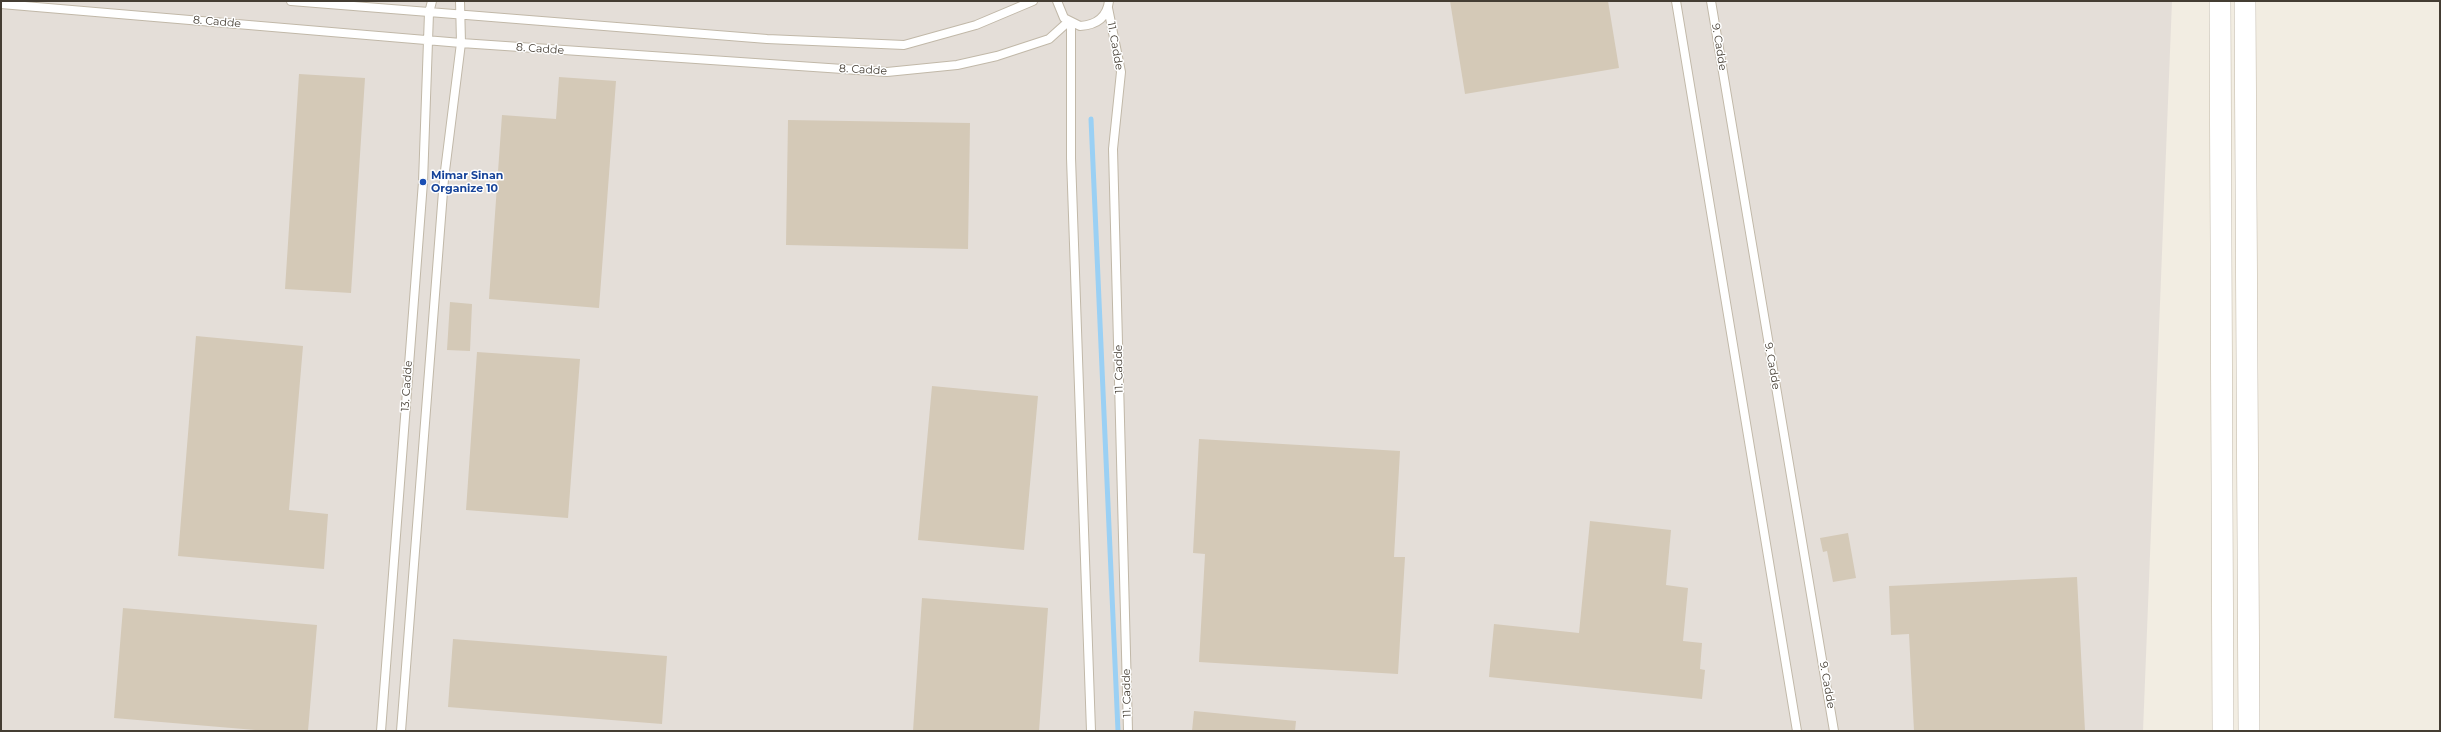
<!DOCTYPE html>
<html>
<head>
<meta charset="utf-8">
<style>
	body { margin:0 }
	#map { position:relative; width:2441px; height:732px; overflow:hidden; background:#f2ede2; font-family:Montserrat,sans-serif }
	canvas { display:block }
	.frame { position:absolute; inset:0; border:2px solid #443d33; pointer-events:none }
</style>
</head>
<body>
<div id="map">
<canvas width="2441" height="732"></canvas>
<div class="frame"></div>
</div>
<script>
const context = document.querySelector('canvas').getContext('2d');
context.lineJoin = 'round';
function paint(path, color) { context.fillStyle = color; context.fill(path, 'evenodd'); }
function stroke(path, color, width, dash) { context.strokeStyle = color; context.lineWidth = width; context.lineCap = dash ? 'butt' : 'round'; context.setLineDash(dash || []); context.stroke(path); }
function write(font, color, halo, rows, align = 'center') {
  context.font = font + ' Montserrat,sans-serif'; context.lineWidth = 3; context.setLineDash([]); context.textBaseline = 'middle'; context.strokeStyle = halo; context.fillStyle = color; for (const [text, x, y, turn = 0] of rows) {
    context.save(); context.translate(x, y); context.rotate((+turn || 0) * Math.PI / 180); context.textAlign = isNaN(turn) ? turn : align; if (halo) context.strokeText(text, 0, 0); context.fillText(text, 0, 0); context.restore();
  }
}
paint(new Path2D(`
	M 1,1 L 2172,1 L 2143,731 L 1,731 Z`), '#e4ded8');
stroke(new Path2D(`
	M 1091,119 L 1118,731`), '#9ad0f4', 5);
paint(new Path2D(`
	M 1450,1 L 1608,1 L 1619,68 L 1465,94 Z
	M 299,74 L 365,78 L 351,293 L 285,289 Z
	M 559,77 L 616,81 L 599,308 L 489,299 L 502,115 L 556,119 Z
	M 788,120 L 970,123 L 968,249 L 786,245 Z
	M 450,302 L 472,304 L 470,351 L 447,350 Z
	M 196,336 L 303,346 L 289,510 L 328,514 L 324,569 L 178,556 Z
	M 477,352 L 580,359 L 568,518 L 466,510 Z
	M 932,386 L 1038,396 L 1024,550 L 918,540 Z
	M 1199,439 L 1400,451 L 1394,557 L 1405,557 L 1398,674 L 1199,662 L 1205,554 L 1193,553 Z
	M 1590,521 L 1671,530 L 1666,585 L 1688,588 L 1683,641 L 1702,643 L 1700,669 L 1705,670 L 1702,699 L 1489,677 L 1494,624 L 1579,633 Z
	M 1848,533 L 1856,578 L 1833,582 L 1827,551 L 1823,552 L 1820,538 Z
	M 2077,577 L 2085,731 L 1914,731 L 1909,634 L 1891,635 L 1889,586 Z
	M 922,598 L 1048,608 L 1039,731 L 913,731 Z
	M 123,608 L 317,625 L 308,731 L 267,731 L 114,718 Z
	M 453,639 L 667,656 L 662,724 L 448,707 Z
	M 1194,711 L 1296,721 L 1295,731 L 1192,731 Z`), '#d4c9b7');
const service = new Path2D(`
	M 291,1 L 767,39 L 904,45 L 976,25 L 1033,1
	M 1057,1 L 1064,18 L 1080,26 C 1096,25 1107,18 1109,1
	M 1676,1 L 1797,731
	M 1711,1 L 1834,731
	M 1,4 L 461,43 L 887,72 L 957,65 L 997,56 L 1049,39 L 1069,21
	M 1108,8 L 1121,72 L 1113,149 L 1128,731
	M 1071,24 L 1071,158 L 1091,731
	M 381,731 L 423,182 L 429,13 L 432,1
	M 401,731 L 444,179 L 461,43 L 460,1`);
const tertiary = new Path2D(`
	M 2220,1 L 2223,731
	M 2245,1 L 2249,731`);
stroke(service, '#c1b8a8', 10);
stroke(tertiary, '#c1b8a8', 22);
stroke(service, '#fff', 8);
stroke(tertiary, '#fff', 21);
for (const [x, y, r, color] of [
	[423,182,4,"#1a4fb4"]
]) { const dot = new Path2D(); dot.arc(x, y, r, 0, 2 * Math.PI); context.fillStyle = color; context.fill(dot); stroke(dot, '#fff', 1.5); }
write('11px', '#443d33', '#fff', [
	["8. Cadde",217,22,5],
	["11. Cadde",1115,46,80],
	["9. Cadde",1719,47,81],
	["8. Cadde",540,49,4],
	["8. Cadde",863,70,3],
	["9. Cadde",1772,366,80],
	["11. Cadde",1119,369,-91],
	["13. Cadde",407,386,-86],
	["9. Cadde",1827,685,80],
	["11. Cadde",1127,693,-91]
]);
write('bold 11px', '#164399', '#fff', [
	["Mimar Sinan",431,176],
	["Organize 10",431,189]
], 'left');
</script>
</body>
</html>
